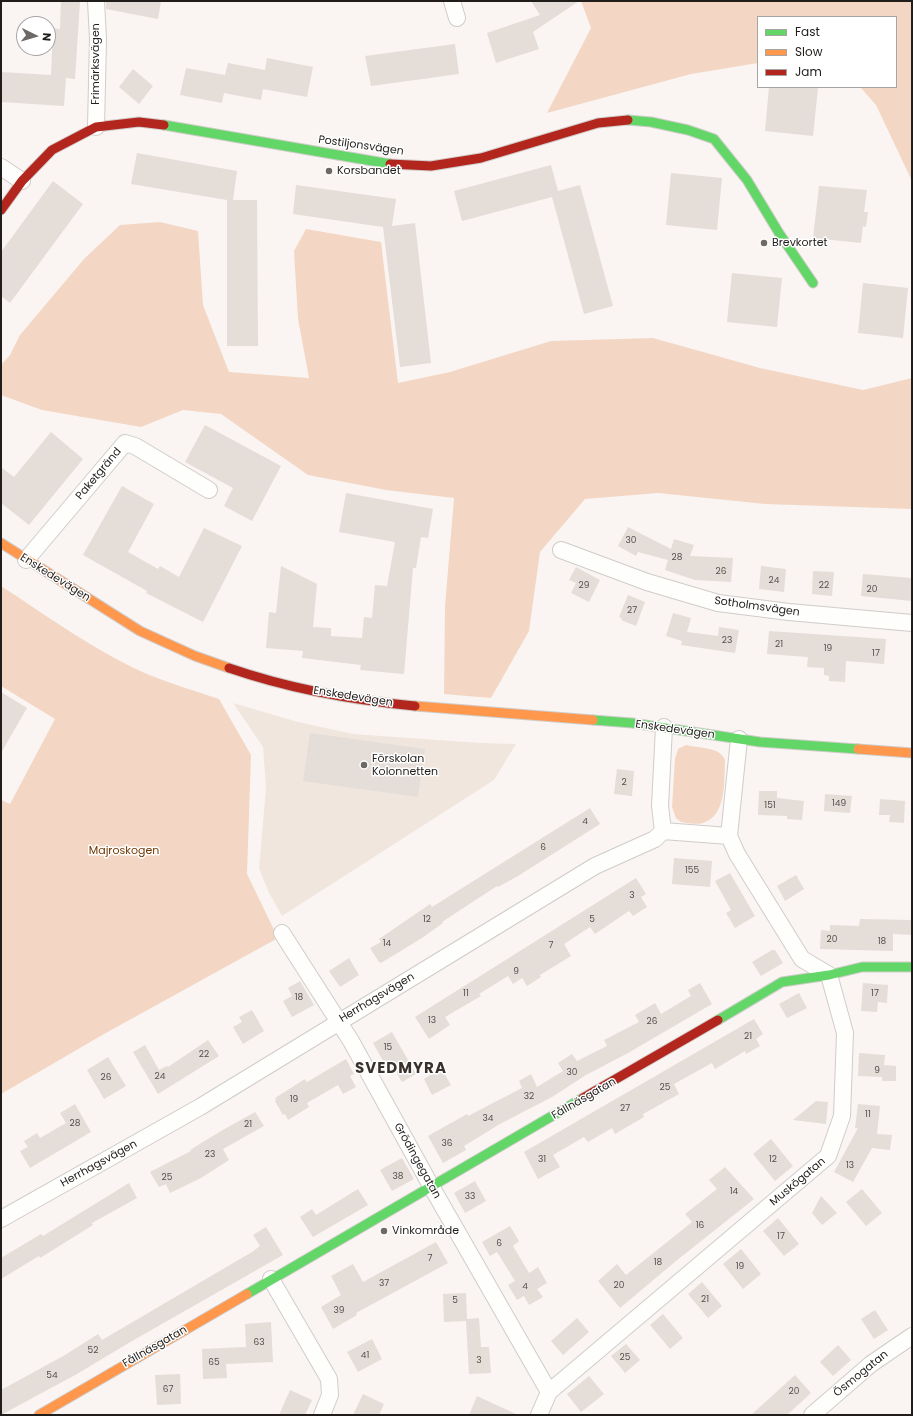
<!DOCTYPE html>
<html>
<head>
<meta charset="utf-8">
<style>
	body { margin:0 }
	#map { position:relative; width:913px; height:1416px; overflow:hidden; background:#faf5f2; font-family:Poppins,sans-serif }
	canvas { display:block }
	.frame { position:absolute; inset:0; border:2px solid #201d1b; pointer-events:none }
	.legend { position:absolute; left:757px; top:16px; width:140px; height:72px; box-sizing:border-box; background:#fff; border:1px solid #a6a5a4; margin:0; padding:5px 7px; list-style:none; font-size:12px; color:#201d1b }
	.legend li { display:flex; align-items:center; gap:8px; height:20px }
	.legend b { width:20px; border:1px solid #a6a5a4 }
	.north { position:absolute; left:16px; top:16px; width:40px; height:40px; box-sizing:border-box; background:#fff; border:1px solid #a6a5a4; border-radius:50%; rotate:95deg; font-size:11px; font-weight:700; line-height:16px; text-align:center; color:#201d1b }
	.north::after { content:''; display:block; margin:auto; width:14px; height:18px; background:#6c6966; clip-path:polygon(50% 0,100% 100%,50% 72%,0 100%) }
</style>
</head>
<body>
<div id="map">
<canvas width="913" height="1416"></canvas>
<div class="frame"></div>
<ul class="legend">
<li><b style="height:5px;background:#63d668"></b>Fast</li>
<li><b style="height:5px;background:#ff974d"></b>Slow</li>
<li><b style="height:5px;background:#b3261e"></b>Jam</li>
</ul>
<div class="north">N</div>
</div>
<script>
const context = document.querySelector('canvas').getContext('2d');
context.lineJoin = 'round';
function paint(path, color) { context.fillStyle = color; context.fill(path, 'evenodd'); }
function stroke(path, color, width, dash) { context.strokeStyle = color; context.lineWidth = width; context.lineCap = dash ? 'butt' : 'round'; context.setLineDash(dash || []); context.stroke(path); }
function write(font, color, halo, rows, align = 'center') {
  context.font = font + ' Poppins,sans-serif'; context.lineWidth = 3; context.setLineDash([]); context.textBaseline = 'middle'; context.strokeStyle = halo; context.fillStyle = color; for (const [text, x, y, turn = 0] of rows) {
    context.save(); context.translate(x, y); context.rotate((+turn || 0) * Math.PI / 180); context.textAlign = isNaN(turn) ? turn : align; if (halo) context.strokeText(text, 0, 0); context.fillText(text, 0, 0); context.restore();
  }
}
paint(new Path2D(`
	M 233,703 L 298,722 L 353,734 L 481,743 L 516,744 L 494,780 L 282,916 L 268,891 L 259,868 L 266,788 L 263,747 Z`), '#f0e6de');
paint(new Path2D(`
	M 581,1 L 912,1 L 912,181 L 876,105 L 860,87 L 896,87 L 896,17 L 758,17 L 758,63 L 691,74 L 547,113 L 591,28 Z
	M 160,222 L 198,231 L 203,305 L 229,372 L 309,378 L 298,319 L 294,251 L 306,229 L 381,242 L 398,383 L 450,372 L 551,341 L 653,338 L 760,368 L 863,390 L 912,378 L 912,509 L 765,504 L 658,493 L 585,499 L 540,552 L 529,631 L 491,698 L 444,694 L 445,606 L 454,498 L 386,490 L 308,475 L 221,414 L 183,410 L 141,427 L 42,410 L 1,395 L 1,365 L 10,355 L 20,335 L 84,259 L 120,225 Z
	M 1,586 C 41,612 80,640 122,662 C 153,679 187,688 219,699 L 251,755 L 247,874 L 278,938 L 104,1034 L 1,1094 L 1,800 L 10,804 L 55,719 L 1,686 Z
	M 686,745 C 698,748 721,747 725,760 C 724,780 727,816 703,823 C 697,825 687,823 681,822 L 676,818 L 672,807 L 675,759 L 678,749 Z`), '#f3d7c4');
paint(new Path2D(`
	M 61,1 L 80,1 L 75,79 L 66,78 L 64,106 L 1,102 L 1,72 L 51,75 L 53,28 L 60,29 Z
	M 106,1 L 161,1 L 158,19 L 106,9 Z
	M 531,1 L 579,1 L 533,32 L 539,49 L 496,63 L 487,33 L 540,15 Z
	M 455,44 L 459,74 L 371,86 L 365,56 Z
	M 267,58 L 313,67 L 307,97 L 263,89 L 261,100 L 224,93 L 222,103 L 180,95 L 186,68 L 225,75 L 228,63 L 265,70 Z
	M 133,69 L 153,86 L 139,104 L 119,87 Z
	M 769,87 L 818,88 L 813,136 L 765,131 Z
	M 137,153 L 237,171 L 233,200 L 257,200 L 258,346 L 227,346 L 227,200 L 131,184 Z
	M 551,165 L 558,191 L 580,185 L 613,306 L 584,314 L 552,197 L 462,221 L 454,191 Z
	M 671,173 L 722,178 L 717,230 L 666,225 Z
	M 53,181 L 83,204 L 10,303 L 1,296 L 1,252 Z
	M 296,185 L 396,199 L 392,226 L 415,223 L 431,363 L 400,367 L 383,227 L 293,214 Z
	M 819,186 L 867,190 L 864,212 L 868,212 L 866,227 L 863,226 L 861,243 L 813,238 Z
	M 732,273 L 782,278 L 777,327 L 727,322 Z
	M 863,283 L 908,288 L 903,338 L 858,333 Z
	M 205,425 L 281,466 L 252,521 L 224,506 L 233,488 L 185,462 Z
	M 51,432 L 83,459 L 29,525 L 1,503 L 1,467 L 14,477 Z
	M 122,486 L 154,504 L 128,552 L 158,569 L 160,566 L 179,577 L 204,528 L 242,546 L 203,622 L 146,593 L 147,591 L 83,555 Z
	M 346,493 L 433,509 L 428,538 L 421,537 L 416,568 L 413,568 L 404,674 L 360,670 L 361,665 L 302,658 L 303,651 L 266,648 L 269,612 L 276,613 L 281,566 L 317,584 L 313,627 L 331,628 L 331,636 L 362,638 L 364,617 L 372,618 L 375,585 L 387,586 L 395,542 L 339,532 Z
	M 628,527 L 671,549 L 674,539 L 694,545 L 690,556 L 733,558 L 731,582 L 695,580 L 665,570 L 668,560 L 638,552 L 636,556 L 618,546 Z
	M 761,566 L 786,569 L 784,592 L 759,589 Z
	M 576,567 L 600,580 L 589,602 L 571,593 L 576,583 L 569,580 Z
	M 813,571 L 834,572 L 832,596 L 812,594 Z
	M 863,574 L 912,578 L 912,601 L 861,596 Z
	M 628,595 L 645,602 L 636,626 L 621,620 L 622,618 L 619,617 Z
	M 673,613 L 691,618 L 687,632 L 718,636 L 719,627 L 739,630 L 735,653 L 681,645 L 682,641 L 666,636 Z
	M 769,631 L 886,639 L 884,664 L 846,661 L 845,682 L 829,681 L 829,676 L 824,675 L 824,668 L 807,667 L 808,657 L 767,654 Z
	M 1,692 L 27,708 L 1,753 Z
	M 310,733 L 425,749 L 418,797 L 303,781 Z
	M 617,769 L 634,771 L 632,796 L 614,794 Z
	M 759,791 L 777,791 L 777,798 L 804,801 L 802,820 L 787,819 L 787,816 L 758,815 Z
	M 825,794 L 852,796 L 850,813 L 824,811 Z
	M 880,799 L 905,801 L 904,823 L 889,822 L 890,815 L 879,815 Z
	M 590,808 L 600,824 L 518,876 L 498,887 L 497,886 L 442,922 L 443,923 L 422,938 L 381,963 L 379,962 L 370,948 L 381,942 L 379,939 L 430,904 L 432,907 Z
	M 674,858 L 712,861 L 710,887 L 672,884 Z
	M 730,873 L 755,916 L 735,928 L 726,913 L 731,910 L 715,881 Z
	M 796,875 L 804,889 L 785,901 L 777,886 Z
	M 636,878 L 646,894 L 641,897 L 647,907 L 633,916 L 629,911 L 595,934 L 590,927 L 564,944 L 571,956 L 540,975 L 541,977 L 527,986 L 522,978 L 513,984 L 508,976 L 479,994 L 481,996 L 445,1017 L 450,1025 L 429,1039 L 415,1017 Z
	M 860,919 L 912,920 L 912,935 L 893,934 L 893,951 L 820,949 L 821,930 L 830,931 L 830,925 L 859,926 Z
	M 772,950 L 775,950 L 783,963 L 761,976 L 752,962 Z
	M 349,958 L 359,975 L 340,987 L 329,971 Z
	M 300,981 L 314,1005 L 292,1017 L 283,1001 L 292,996 L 288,988 Z
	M 700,983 L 712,1004 L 628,1053 L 586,1075 L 552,1097 L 500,1124 L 464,1146 L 466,1150 L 443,1163 L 428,1136 L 467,1114 L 468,1116 L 522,1088 L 519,1081 L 531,1074 L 537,1087 L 563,1071 L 558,1063 L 572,1054 L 577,1061 L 607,1046 L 604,1040 L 639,1022 L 635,1015 L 655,1003 L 661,1014 L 691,996 L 688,990 Z
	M 863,983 L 888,985 L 887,1003 L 878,1002 L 877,1012 L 861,1011 Z
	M 799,993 L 807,1008 L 787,1018 L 779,1004 Z
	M 252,1010 L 264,1031 L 243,1044 L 233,1027 L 242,1022 L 239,1017 Z
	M 754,1019 L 763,1034 L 756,1039 L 760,1046 L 746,1054 L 745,1051 L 715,1069 L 712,1063 L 674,1084 L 679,1094 L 643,1114 L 644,1117 L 615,1134 L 612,1128 L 588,1142 L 584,1137 L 553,1155 L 560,1167 L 538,1179 L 524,1152 Z
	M 392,1032 L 416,1074 L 402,1082 L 390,1061 L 385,1064 L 373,1043 Z
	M 208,1040 L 219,1056 L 158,1094 L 133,1052 L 145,1045 L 159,1070 L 167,1066 L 168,1067 Z
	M 859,1053 L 885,1055 L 884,1065 L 896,1066 L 896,1081 L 882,1081 L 882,1077 L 858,1076 Z
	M 108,1057 L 126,1086 L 104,1099 L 87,1070 Z
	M 346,1059 L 354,1074 L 350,1076 L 356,1087 L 343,1094 L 338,1085 L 307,1103 L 309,1107 L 288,1120 L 285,1114 L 283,1115 L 275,1101 L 276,1100 L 275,1098 L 305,1079 L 307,1082 Z
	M 441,1068 L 451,1085 L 432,1095 L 424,1079 Z
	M 816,1101 L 828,1102 L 826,1124 L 793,1120 Z
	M 75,1104 L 91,1132 L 30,1168 L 20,1151 L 28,1147 L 24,1141 L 37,1133 L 40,1138 L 66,1123 L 60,1113 Z
	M 858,1104 L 880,1106 L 877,1134 L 892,1135 L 890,1150 L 872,1148 L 853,1182 L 834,1172 L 858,1128 L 855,1128 Z
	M 255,1112 L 264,1126 L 223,1149 L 229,1160 L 201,1178 L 170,1193 L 166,1184 L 159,1187 L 150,1172 L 191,1151 L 190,1150 L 221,1131 Z
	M 771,1139 L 793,1166 L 775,1181 L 753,1154 Z
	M 402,1158 L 414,1179 L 392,1191 L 380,1170 Z
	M 725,1167 L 754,1199 L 676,1261 L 620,1308 L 598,1281 L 617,1264 L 626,1275 L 692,1222 L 685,1214 L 717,1189 L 709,1180 Z
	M 475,1181 L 486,1201 L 465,1213 L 454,1193 Z
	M 129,1183 L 137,1198 L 92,1223 L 93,1225 L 40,1258 L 39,1256 L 1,1279 L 1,1258 L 41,1234 L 43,1236 Z
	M 358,1189 L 368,1205 L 313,1237 L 300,1217 L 312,1209 L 316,1215 Z
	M 862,1189 L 882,1213 L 866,1226 L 846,1202 Z
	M 821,1196 L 837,1213 L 822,1225 L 812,1213 Z
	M 778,1218 L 799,1244 L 784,1256 L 763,1231 Z
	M 510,1226 L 519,1241 L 513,1246 L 529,1273 L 538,1267 L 547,1283 L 537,1289 L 543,1297 L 529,1305 L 524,1296 L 517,1300 L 508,1285 L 515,1281 L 497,1252 L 490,1256 L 482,1242 Z
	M 266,1227 L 283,1255 L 132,1341 L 77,1374 L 1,1415 L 1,1390 L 65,1355 L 98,1334 L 102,1340 L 252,1252 L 260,1246 L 253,1235 Z
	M 436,1242 L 448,1263 L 356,1313 L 357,1315 L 333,1329 L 321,1307 L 341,1295 L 331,1276 L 353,1264 L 363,1282 Z
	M 741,1249 L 761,1274 L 743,1289 L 723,1264 Z
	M 702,1282 L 722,1306 L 708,1318 L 688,1294 Z
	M 466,1293 L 467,1319 L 479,1318 L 481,1347 L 489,1347 L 491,1373 L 469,1374 L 466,1321 L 444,1322 L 443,1294 Z
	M 875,1310 L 888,1330 L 874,1339 L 861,1319 Z
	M 663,1314 L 683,1338 L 670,1349 L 650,1325 Z
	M 577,1318 L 589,1332 L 563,1355 L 551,1341 Z
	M 271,1322 L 273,1362 L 226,1364 L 227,1378 L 203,1379 L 202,1349 L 246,1347 L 245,1324 Z
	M 372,1339 L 382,1359 L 358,1372 L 347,1352 Z
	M 626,1344 L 640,1360 L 625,1373 L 611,1356 Z
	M 838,1345 L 851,1360 L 833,1376 L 820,1362 Z
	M 180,1374 L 181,1404 L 157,1405 L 155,1375 Z
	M 795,1375 L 811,1393 L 787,1415 L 751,1415 Z
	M 589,1376 L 604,1394 L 581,1412 L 567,1394 Z
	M 290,1390 L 312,1400 L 305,1415 L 279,1415 Z
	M 363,1394 L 384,1404 L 379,1415 L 353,1415 Z
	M 477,1396 L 518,1415 L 469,1415 Z`), '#e4ddd8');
const street = new Path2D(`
	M 452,1 L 457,18
	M 96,127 L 98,39 L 96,1
	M 1,167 L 22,181
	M 561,550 L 647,582 L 718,603 L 789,612 L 912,623
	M 26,560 L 125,443 L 135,446 L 209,490
	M 663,831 L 660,806 L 664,727
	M 663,831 L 729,836
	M 282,933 L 351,1041 L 431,1186 L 549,1392
	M 1,1219 L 200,1107 L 595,866 L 655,839 L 663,831
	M 271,1279 L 329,1379 L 330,1395 L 322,1415
	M 539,1415 L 549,1392 L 828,1156 L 842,1116 L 845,1033 L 829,975 L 802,959 L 737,854 L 729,836 L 739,739
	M 812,1415 L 871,1364 L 912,1336`);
const fast = new Path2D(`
	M 628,120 L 651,122 L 688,130 L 714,139 L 747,180 L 779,233 L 813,283
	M 164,125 L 390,164
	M 593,720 L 632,723 L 760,742 L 858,749
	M 718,1020 L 782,982 L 829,975 L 862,967 L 912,967
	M 247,1294 L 583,1098`);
const slow = new Path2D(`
	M 1,543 L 140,631 L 195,656 L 229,668
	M 415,706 L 593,720
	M 858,749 L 912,753
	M 39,1415 L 247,1294`);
const jam = new Path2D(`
	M 390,164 L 431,166 L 481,158 L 598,123 L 628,120
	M 1,210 L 22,181 L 52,150 L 96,127 L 139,122 L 164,125
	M 229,668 C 290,689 351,700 415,706
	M 583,1098 L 718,1020`);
stroke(street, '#d0ccca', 18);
stroke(fast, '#d0ccca', 11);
stroke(slow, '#d0ccca', 11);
stroke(jam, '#d0ccca', 11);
stroke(street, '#fefefd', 16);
stroke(fast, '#63d668', 9);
stroke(slow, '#ff974d', 9);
stroke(jam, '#b3261e', 9);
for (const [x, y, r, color] of [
	[329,171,4,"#6c6966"],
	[764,243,4,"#6c6966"],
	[364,765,4,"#6c6966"],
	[384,1231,4,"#6c6966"]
]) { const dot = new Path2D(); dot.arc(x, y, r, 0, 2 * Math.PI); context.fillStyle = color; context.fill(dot); stroke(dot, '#fff', 1.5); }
write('9px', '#54504d', null, [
	["30",631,541],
	["28",677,558],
	["26",721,572],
	["24",774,581],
	["29",584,586],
	["22",824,586],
	["20",872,590],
	["27",632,611],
	["23",727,641],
	["21",779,645],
	["19",828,649],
	["17",876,654],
	["2",624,783],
	["149",839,804],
	["151",770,806],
	["4",585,822],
	["6",543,848],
	["155",692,871],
	["3",632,896],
	["12",427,920],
	["5",592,920],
	["20",832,940],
	["18",882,942],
	["14",387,944],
	["7",551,946],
	["9",516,972],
	["11",466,994],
	["17",875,994],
	["18",299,998],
	["13",432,1021],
	["26",652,1022],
	["21",748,1037],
	["15",388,1048],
	["22",204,1055],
	["9",877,1071],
	["30",572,1073],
	["24",160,1077],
	["26",106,1078],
	["25",665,1088],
	["32",529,1097],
	["19",294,1100],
	["27",625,1109],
	["11",868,1115],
	["34",488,1119],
	["28",75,1124],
	["21",248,1125],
	["36",447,1144],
	["23",210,1155],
	["31",542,1160],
	["12",773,1160],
	["13",850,1166],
	["38",398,1177],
	["25",167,1178],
	["14",734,1192],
	["33",470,1197],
	["16",700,1226],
	["17",781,1237],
	["6",499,1244],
	["7",430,1259],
	["18",658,1263],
	["19",740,1267],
	["37",384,1284],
	["20",619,1286],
	["4",525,1287],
	["21",705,1300],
	["5",455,1301],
	["39",339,1311],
	["63",259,1343],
	["52",93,1351],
	["41",365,1356],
	["25",625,1358],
	["3",479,1361],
	["65",214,1363],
	["54",52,1376],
	["67",168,1390],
	["20",794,1392]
]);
write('11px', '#201d1b', '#fff', [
	["Frimärksvägen",96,64,-90],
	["Postiljonsvägen",361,146,8],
	["Paketgränd",99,474,-50],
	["Enskedevägen",55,578,32],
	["Sotholmsvägen",757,607,8],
	["Enskedevägen",353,697,9],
	["Enskedevägen",675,730,8],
	["Herrhagsvägen",377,998,-31],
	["Fållnäsgatan",584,1099,-30],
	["Grödingegatan",417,1161,61],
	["Herrhagsvägen",99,1164,-29],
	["Muskögatan",798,1182,-40],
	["Fållnäsgatan",155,1347,-30],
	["Ösmogatan",861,1374,-39]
]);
write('11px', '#201d1b', '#fff', [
	["Korsbandet",337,171],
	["Brevkortet",772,243],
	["Förskolan",372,759],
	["Kolonnetten",372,772],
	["Vinkområde",392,1231]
], 'left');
write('11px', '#703600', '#fff', [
	["Majroskogen",124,851]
]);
context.letterSpacing = '1px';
write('bold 15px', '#38312c', '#fff', [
	["SVEDMYRA",401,1069]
]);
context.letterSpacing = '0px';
</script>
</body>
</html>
